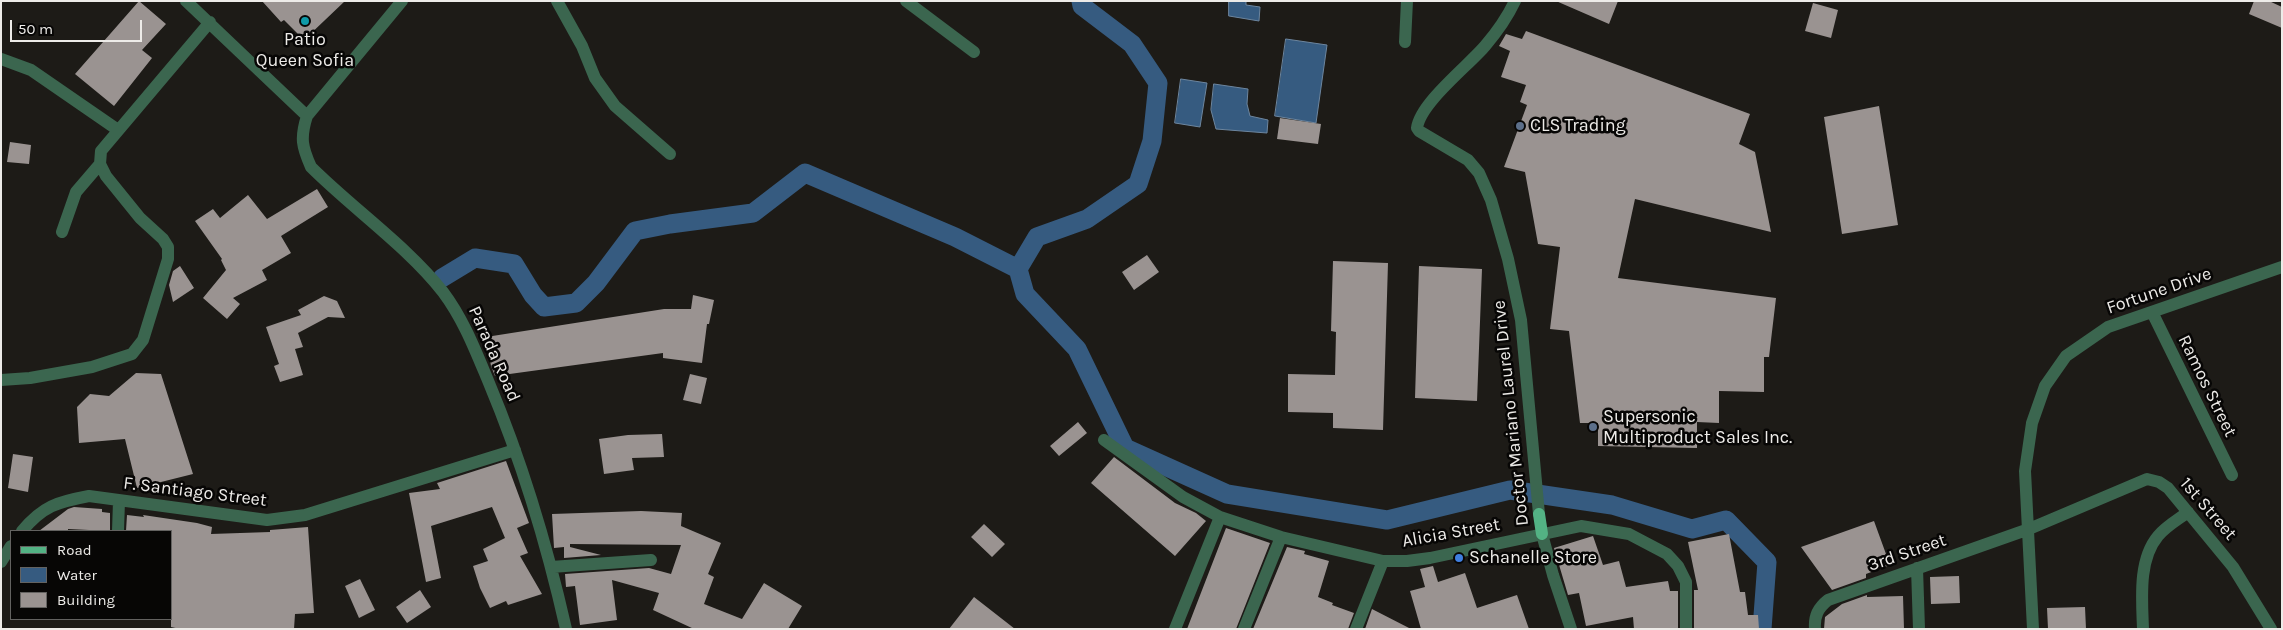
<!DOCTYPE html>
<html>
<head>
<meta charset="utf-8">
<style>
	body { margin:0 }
	#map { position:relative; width:2283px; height:630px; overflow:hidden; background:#1d1b17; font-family:Karla,sans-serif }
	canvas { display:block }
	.frame { position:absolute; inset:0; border:2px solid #edebe8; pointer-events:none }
	.legend { position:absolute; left:10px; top:530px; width:162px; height:90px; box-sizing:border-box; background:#070605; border:1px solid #636260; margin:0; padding:6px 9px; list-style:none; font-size:15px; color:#edebe8 }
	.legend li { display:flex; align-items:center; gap:10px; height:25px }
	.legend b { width:25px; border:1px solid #636260 }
	.scale { position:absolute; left:10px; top:20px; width:132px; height:22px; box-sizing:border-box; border:2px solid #edebe8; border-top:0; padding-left:6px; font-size:15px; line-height:18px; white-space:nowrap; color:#edebe8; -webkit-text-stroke:4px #070605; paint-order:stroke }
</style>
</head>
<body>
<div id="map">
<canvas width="2283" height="630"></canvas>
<div class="frame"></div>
<ul class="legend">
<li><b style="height:6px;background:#53b284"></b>Road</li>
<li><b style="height:14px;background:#365b80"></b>Water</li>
<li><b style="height:14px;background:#9a9391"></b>Building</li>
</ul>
<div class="scale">50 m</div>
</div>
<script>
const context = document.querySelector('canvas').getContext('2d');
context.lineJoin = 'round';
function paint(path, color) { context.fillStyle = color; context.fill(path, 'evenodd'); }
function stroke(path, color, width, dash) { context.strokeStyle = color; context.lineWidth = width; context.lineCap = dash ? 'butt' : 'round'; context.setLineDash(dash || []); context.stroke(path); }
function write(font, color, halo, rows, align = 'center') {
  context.font = font + ' Karla,sans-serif'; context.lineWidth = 5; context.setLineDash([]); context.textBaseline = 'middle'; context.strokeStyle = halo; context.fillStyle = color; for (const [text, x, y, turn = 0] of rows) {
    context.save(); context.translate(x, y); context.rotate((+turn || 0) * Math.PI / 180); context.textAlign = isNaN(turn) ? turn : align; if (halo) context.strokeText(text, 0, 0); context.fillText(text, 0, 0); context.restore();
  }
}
const water = new Path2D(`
	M 1229,1 L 1246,1 L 1246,5 L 1260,7 L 1259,21 L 1229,16 Z
	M 1286,39 L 1327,45 L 1316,123 L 1275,116 Z
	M 1181,79 L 1207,83 L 1200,127 L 1175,123 Z
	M 1214,84 L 1248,89 L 1247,104 L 1250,116 L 1268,120 L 1267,133 L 1216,129 L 1211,110 Z`);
paint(water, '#365b80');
stroke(water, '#6d869f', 1);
stroke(new Path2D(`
	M 1081,1 L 1082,6 L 1132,44 L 1158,83 L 1152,141 L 1138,184 L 1087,219 L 1037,237 L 1018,269 L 1025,294 L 1077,349 L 1125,448 L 1227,494 L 1387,520 L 1510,490 L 1612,505 L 1692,529 L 1726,520 L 1767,562 L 1762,629
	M 442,278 L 475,258 L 514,264 L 533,295 L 544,307 L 576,303 L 596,283 L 635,231 L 670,224 L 753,213 L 805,173 L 955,237 L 1018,269`), '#365b80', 19);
paint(new Path2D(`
	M 139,1 L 166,24 L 142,50 L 152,58 L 114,106 L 75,74 Z
	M 262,1 L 345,1 L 304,40 L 284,20 L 281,22 Z
	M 1556,1 L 1618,1 L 1609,24 Z
	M 2254,1 L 2269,1 L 2282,7 L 2282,28 L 2249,14 Z
	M 1813,3 L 1838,10 L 1831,38 L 1805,31 Z
	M 1526,31 L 1750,114 L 1739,144 L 1755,152 L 1771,232 L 1635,199 L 1618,278 L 1776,298 L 1769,357 L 1764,357 L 1764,392 L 1719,391 L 1719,423 L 1697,422 L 1697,448 L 1598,446 L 1598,423 L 1580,423 L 1569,331 L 1550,329 L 1560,247 L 1538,244 L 1525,172 L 1504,167 L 1527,105 L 1520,102 L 1526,85 L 1501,77 L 1510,51 L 1499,46 L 1506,34 L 1522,39 Z
	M 1879,106 L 1898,225 L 1842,234 L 1824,117 Z
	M 1280,118 L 1321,124 L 1318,144 L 1277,139 Z
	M 10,142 L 31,145 L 29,164 L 7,162 Z
	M 317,189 L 328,207 L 281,236 L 291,253 L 262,270 L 267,280 L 233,298 L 240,304 L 227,319 L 203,298 L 226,270 L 221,260 L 222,259 L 195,221 L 213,209 L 220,218 L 248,195 L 267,219 Z
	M 1147,255 L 1159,272 L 1134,290 L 1122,272 Z
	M 1333,261 L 1388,263 L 1383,430 L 1333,428 L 1333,413 L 1288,412 L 1288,374 L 1335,375 L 1336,332 L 1331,331 Z
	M 180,266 L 194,288 L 173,302 L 169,285 L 173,271 Z
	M 1419,266 L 1482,269 L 1477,401 L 1415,398 Z
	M 693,295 L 714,300 L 709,324 L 707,324 L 702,363 L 663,358 L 663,353 L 495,376 L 491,366 L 486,337 L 664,309 L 691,309 Z
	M 324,296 L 337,301 L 345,318 L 328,317 L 298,333 L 303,347 L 295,349 L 303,375 L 280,382 L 274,366 L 279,364 L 266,327 L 301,315 L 298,310 Z
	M 136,373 L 161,374 L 193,474 L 137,488 L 125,439 L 79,443 L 77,407 L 90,394 L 109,396 Z
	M 690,374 L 707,378 L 701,404 L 683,400 Z
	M 1078,422 L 1087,433 L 1059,456 L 1050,446 Z
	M 662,434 L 664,457 L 632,458 L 634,470 L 604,474 L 599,439 L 628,435 Z
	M 13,454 L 33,457 L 28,492 L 8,488 Z
	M 1114,457 L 1175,503 L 1196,513 L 1206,521 L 1175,556 L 1091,483 Z
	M 506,461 L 529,523 L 517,528 L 528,553 L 520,556 L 542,594 L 508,605 L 506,601 L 490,608 L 480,588 L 473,566 L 488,561 L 483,549 L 505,538 L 492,507 L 431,526 L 441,578 L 426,582 L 409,493 L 440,489 L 437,483 Z
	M 74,507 L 102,509 L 102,512 L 110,513 L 110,531 L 68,529 L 68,531 L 39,531 L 68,509 Z
	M 641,511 L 682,513 L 681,526 L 721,543 L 708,574 L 714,577 L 704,604 L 742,619 L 764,583 L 802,606 L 788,629 L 694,629 L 653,610 L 659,593 L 612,580 L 617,620 L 580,625 L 575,586 L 566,587 L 565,574 L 649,568 L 671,574 L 681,545 L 570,544 L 570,547 L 601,555 L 564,558 L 564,547 L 554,548 L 552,514 Z
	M 127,515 L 144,517 L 143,515 L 197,523 L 212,527 L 211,534 L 270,532 L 270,530 L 308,527 L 314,613 L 295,614 L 294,629 L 180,629 L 171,627 L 171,531 L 126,531 Z
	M 1874,521 L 1890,565 L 1866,574 L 1866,578 L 1832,590 L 1801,547 Z
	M 984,524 L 1005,544 L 992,557 L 971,537 Z
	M 1226,528 L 1270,543 L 1236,629 L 1187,629 Z
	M 1729,534 L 1740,592 L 1745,592 L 1748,615 L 1758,615 L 1759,629 L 1694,629 L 1694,590 L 1698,590 L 1688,542 Z
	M 1593,536 L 1603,565 L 1619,561 L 1626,587 L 1668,581 L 1670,591 L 1678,591 L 1678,629 L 1634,629 L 1633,617 L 1586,626 L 1579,593 L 1568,595 L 1554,548 Z
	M 1287,547 L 1305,551 L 1304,554 L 1329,561 L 1318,597 L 1333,603 L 1332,605 L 1354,613 L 1348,629 L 1253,629 Z
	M 1433,566 L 1438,582 L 1465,573 L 1477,608 L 1517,595 L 1529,629 L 1421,629 L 1410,591 L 1425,587 L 1420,569 Z
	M 1959,576 L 1960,603 L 1931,604 L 1930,577 Z
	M 360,579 L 375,610 L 359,618 L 345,586 Z
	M 420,590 L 431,607 L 407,623 L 396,607 Z
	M 1867,595 L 1867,597 L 1903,596 L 1904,629 L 1824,629 L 1825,617 L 1842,604 Z
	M 974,597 L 1015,629 L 949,629 Z
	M 2085,607 L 2086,629 L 2048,629 L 2047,608 Z
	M 1372,609 L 1411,629 L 1365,629 Z`), '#9a9391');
stroke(new Path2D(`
	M 186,1 L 307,116
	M 402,1 L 307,116 C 300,138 302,147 311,167 C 352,208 408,247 443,292 C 464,320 476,352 489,383 C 522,462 547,545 566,629
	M 557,1 L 582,46 L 595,78 L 615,106 L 670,154
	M 906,1 L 974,52
	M 1515,1 C 1507,18 1497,32 1485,46 C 1469,65 1420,103 1417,128 L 1419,131 L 1468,160 L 1479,173 L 1491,200 L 1508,259 L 1521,320 L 1539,514
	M 1405,42 L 1407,1
	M 1,59 L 31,70 L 118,130
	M 62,232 L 76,192 L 100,164
	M 2152,312 L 2232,475
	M 1,380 L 30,378 L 92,367 L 132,354 L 143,340 L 168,259 L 168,247 L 163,239 L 140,218 L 106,176 L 100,164 L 101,151 L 210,22
	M 1104,440 L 1183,497 L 1220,517 L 1281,537 L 1383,561 L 1407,561 L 1430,558 L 1581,526 L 1629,534 L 1667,554 L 1678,566 L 1686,582 L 1686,629
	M 22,531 C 43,506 57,502 89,496 L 267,520 L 305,515 L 515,450
	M 118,531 L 119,501
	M 1542,534 L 1553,575 L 1571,629
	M 1,562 L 11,546
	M 551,567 L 651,560
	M 1917,568 L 1919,629
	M 1175,629 L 1220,517
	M 1244,629 L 1281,537
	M 1356,629 L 1383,561
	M 1815,629 C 1814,616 1818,608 1828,600 L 2029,529 L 2147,479 L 2159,482 L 2168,488 L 2233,567 L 2271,629
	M 2033,629 L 2025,471 L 2032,423 L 2045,386 L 2066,356 L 2108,327 L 2282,267
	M 2143,629 C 2142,599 2138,560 2158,536 C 2166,526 2179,519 2188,512`), '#3b664f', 12);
stroke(new Path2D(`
	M 1539,514 L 1542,534`), '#53b284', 12);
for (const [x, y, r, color] of [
	[305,21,5,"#0f9aa8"],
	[1520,126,5,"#5c6f8a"],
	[1593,427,5,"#5c6f8a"],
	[1459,558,5,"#3f7fe0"]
]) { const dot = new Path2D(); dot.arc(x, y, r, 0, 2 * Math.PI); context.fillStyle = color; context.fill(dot); stroke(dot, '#070605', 2); }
write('18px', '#edebe8', '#070605', [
	["Patio",305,40,"center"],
	["Queen Sofia",305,61,"center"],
	["CLS Trading",1530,126],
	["Supersonic",1603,417],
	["Multiproduct Sales Inc.",1603,438],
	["Schanelle Store",1469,558]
], 'left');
write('18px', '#edebe8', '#070605', [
	["Fortune Drive",2159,291,-19],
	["Parada Road",494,354,66],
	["Ramos Street",2207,386,64],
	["Doctor Mariano Laurel Drive",1511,413,-96],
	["F. Santiago Street",195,492,7],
	["1st Street",2208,509,49],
	["Alicia Street",1451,533,-10],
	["3rd Street",1907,553,-19]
]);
</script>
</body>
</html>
